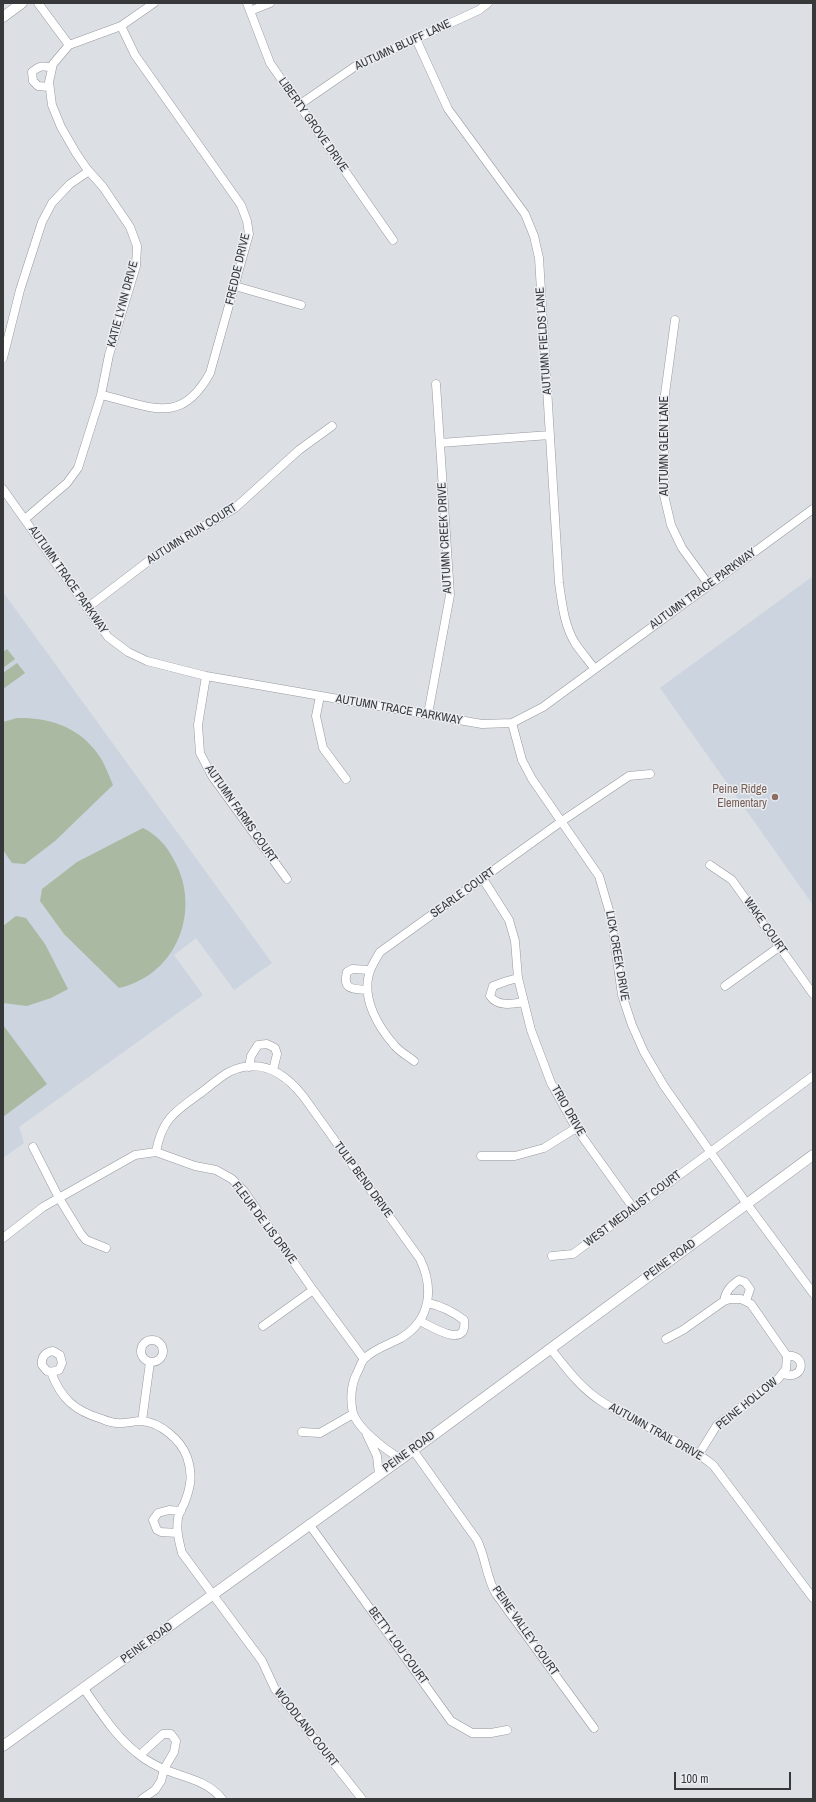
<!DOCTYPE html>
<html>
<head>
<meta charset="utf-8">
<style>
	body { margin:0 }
	#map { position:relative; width:816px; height:1802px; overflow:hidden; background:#dcdfe4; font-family:"Archivo Narrow",sans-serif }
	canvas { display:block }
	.frame { position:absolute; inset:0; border:4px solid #37383a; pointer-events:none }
	.scale { position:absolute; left:674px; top:1772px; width:117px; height:18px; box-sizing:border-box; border:2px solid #37383a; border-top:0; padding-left:5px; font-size:12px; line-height:14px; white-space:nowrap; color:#37383a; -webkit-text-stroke:3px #e9edf2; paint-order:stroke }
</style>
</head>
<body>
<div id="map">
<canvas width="816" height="1802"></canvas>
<div class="frame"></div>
<div class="scale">100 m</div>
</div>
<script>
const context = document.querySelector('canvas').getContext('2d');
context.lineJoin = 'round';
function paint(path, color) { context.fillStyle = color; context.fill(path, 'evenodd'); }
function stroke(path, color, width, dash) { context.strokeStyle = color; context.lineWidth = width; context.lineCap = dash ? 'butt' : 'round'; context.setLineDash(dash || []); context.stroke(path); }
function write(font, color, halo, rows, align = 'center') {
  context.font = font + ' "Archivo Narrow",sans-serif'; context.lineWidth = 3; context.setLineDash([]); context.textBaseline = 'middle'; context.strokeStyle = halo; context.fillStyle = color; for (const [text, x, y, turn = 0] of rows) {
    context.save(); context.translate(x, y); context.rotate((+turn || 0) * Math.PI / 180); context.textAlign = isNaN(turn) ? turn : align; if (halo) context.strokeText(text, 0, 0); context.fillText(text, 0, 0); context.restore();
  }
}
paint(new Path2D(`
	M 813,576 L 813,905 L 660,688 Z
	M 3,592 L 272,963 L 234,990 L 196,938 L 174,955 L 203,995 L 19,1127 L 24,1143 L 3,1158 Z`), '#ccd4df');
paint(new Path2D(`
	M 7,649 L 15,659 L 3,668 L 3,652 Z
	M 17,663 L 25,673 L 3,689 L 3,673 Z
	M 17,718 C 46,717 76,726 94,749 C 103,759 108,773 113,785 L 55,841 L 25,864 L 12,863 L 3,850 L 3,722 Z
	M 143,828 C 157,835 167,846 174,860 C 202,910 177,975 119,988 L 64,934 L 40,901 L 42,889 L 77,862 Z
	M 16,916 L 26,918 L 45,944 L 68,989 L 51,998 L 27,1006 L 3,1003 L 3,926 Z
	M 3,1025 L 47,1084 L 3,1117 Z`), '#aab9a1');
const minor = new Path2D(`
	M 38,3 L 69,45
	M 247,3 L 270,63 L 393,240
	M 250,11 L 270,3
	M 416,39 L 448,109 L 525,214 L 534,236 L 539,258 L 559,583 C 562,603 564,625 575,643 C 581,652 588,660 594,668
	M 49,87 L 38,86 L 33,81 L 32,72 C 39,66 43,65 52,68
	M 299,105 L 360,63 L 416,39 L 479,10 L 488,3
	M 235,286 L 301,305
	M 675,320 L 665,394 L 664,495 L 671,525 L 682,548 L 709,585
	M 3,358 L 20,290 L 42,222 L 52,203 L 70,184 L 89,171
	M 101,395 C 149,405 180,428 210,373 L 249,234 L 247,221 L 241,205 L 135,55 L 121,26
	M 440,443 L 550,435
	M 3,489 L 108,637 L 128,652 L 147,661 L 206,676 L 482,724 L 512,723 L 543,707 L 813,509
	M 25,519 L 67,483 L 78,468 L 101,395 L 109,355 L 136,266 L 137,246 L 130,227 L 103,187 L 87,169 L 76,153 L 61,127 L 52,105 L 49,82 L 53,64 L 69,45 L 121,26 L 154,3
	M 87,608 L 163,550 L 235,508 L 299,450 L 332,426
	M 206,676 L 198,725 L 200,753 L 212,776 L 287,879
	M 320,696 L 316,716 L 323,748 L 346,779
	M 428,714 L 450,595 L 436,384
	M 512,723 L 522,760 L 532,779 L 599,876 L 611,917 L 622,995 L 632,1025 L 644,1052 L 664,1086 L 747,1204 L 813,1293
	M 710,865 L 732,880 L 813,994
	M 483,879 L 509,920 L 515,941 L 518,978 L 531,1030 L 551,1083 L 576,1128 L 634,1209
	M 518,978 L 507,981 L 493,986 L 490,996 C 498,1007 512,1004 524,1002
	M 725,986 L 779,947
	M 367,990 C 353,989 342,990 347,972 L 352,969 L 370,970
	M 414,1061 C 408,1056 400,1052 395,1046 C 378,1027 362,999 369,974 C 371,966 376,959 380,952 L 562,821 L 629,776 L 650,774
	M 249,1067 L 251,1056 L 258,1045 L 267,1044 L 275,1048 L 277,1054 L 273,1070
	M 33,1147 L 59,1198 L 81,1234 L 86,1240 L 106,1248
	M 156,1152 C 162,1118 176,1111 202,1092 C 211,1085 220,1077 229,1072 C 260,1057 284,1072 303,1096 L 420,1259 C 434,1288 431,1320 401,1338 C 390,1344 373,1349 364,1359 C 361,1362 359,1370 356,1375 C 351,1386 350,1401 353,1413 C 358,1429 387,1451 401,1459
	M 481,1156 L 515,1156 L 544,1148 L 576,1128
	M 3,1238 L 43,1207 L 135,1155 L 156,1152 L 195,1166 L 216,1170 L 232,1179 L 244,1191 L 313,1290 L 364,1359
	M 552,1256 L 573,1254 L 813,1076
	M 724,1301 C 726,1291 730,1286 739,1280 L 745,1282 L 750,1289 L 746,1301
	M 420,1321 C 432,1327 468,1350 464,1320 C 452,1311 442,1306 428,1303
	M 263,1326 L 313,1290
	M 666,1339 L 683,1330 L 724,1301 L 730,1299 L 741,1299 L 751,1304 L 787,1356 L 786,1369 L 778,1379 L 717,1425 L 699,1454
	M141 1351a11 11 0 1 1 22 0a11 11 0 1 1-22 0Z
	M 550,1348 C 566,1368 581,1389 604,1403 C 639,1425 680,1439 713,1465 L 813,1598
	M 51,1372 L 59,1370 L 62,1363 L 60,1355 L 53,1351 C 45,1352 41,1357 42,1365 L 47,1371 L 51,1372 C 61,1399 75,1411 102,1419 C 107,1421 112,1423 117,1423 C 125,1424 133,1421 141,1421 C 160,1422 181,1440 187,1457 C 193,1474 191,1487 184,1504 C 182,1508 179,1513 178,1518 C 176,1531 179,1541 182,1553 L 262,1661 L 275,1689 L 362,1799
	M 783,1374 C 806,1381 806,1353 787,1356
	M 142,1421 L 150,1362
	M 302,1432 L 320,1433 L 353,1414
	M 367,1435 L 377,1456 L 379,1474
	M 413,1450 L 477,1540 C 486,1558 486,1577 496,1594 L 594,1728
	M 309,1524 L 451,1721 L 472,1733 L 491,1733 L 507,1730
	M 177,1533 L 161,1532 L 157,1530 L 153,1520 L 158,1513 L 169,1510 L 181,1511
	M 84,1689 C 100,1711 115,1736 137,1753 C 144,1759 156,1766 166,1770 C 186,1778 208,1781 222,1799
	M 140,1755 L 163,1734 L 171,1734 L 176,1741 L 174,1752 L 164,1769 L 161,1781 L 155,1790 L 142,1799`);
const tertiary = new Path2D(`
	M 3,17 L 22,3
	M 3,1746 L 401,1459 L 813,1155`);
stroke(minor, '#96999e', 9);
stroke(tertiary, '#96999e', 11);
stroke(minor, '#fff', 8);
stroke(tertiary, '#fff', 10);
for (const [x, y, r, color] of [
	[775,797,4,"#8d6e63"]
]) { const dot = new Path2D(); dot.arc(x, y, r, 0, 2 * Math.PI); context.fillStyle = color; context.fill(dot); stroke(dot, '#e9edf2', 1.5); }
write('12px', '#37383a', '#e9edf2', [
	["AUTUMN BLUFF LANE",403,45,-25],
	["LIBERTY GROVE DRIVE",313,125,55],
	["FREDDE DRIVE",238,269,-77],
	["KATIE LYNN DRIVE",123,304,-75],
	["AUTUMN FIELDS LANE",544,341,-94],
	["AUTUMN GLEN LANE",665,446,-90],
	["AUTUMN RUN COURT",192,534,-32],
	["AUTUMN CREEK DRIVE",445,538,-93],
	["AUTUMN TRACE PARKWAY",68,580,55],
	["AUTUMN TRACE PARKWAY",703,589,-36],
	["AUTUMN TRACE PARKWAY",399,710,10],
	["AUTUMN FARMS COURT",241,814,55],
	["SEARLE COURT",463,893,-36],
	["WAKE COURT",765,926,55],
	["LICK CREEK DRIVE",617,956,80],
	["TRIO DRIVE",568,1111,60],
	["TULIP BEND DRIVE",363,1180,54],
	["WEST MEDALIST COURT",633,1209,-37],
	["FLEUR DE LIS DRIVE",264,1223,53],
	["PEINE ROAD",670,1260,-36],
	["PEINE HOLLOW",747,1404,-39],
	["AUTUMN TRAIL DRIVE",656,1432,29],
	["PEINE ROAD",409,1452,-36],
	["PEINE VALLEY COURT",525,1631,55],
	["PEINE ROAD",147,1643,-36],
	["BETTY LOU COURT",398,1646,54],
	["WOODLAND COURT",306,1728,52]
]);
write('12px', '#785e54', '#e9edf2', [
	["Peine Ridge",767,790],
	["Elementary",767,804]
], 'right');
</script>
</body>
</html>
